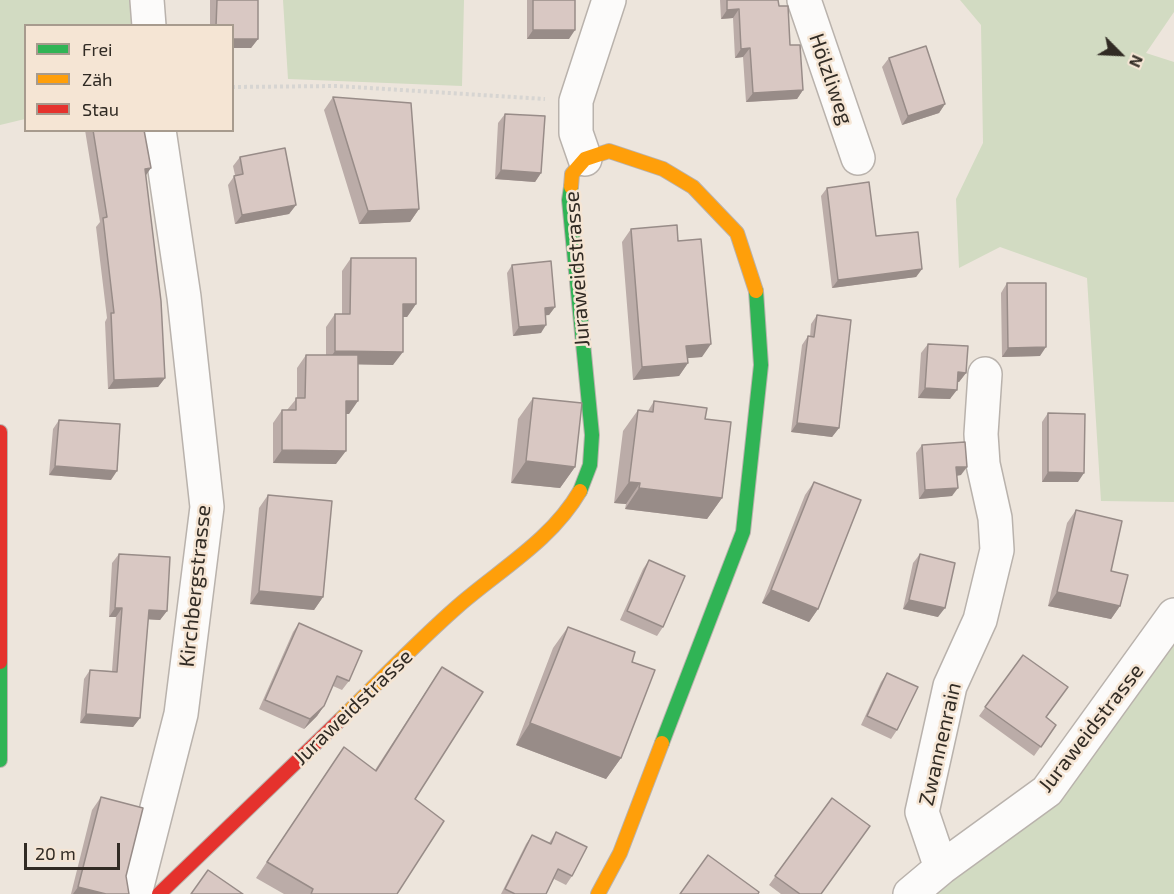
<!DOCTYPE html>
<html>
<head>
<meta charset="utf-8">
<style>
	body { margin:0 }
	#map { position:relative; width:1174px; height:894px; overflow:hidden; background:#ede5dc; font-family:"Exo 2",sans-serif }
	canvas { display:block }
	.legend { position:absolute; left:24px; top:24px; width:210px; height:108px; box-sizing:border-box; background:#f5e5d4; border:2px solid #a79b8e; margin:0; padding:8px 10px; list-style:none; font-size:18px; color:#312b24 }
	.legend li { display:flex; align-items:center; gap:12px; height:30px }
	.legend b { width:30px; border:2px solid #a79b8e }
	.north { position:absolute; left:1090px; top:24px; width:60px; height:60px; -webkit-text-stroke:4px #f5e5d4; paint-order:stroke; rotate:114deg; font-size:16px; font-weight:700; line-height:24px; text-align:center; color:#312b24 }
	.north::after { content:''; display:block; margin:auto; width:21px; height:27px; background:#312b24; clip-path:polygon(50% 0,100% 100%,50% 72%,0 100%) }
	.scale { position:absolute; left:24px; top:843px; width:96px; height:27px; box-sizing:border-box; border:3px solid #312b24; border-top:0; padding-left:8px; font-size:18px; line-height:21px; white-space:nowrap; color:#312b24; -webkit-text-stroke:4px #f5e5d4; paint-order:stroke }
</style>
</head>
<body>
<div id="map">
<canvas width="1174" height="894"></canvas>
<ul class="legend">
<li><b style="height:8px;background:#30b455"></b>Frei</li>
<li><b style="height:8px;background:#ff9f0a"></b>Zäh</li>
<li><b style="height:8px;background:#e5322d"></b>Stau</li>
</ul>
<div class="north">N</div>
<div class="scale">20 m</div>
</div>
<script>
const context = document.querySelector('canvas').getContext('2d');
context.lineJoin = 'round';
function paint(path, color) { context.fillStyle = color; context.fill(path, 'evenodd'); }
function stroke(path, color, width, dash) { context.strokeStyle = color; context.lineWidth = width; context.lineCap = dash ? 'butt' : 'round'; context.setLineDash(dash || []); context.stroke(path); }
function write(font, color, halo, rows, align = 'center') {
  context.font = font + ' "Exo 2",sans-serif'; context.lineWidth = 5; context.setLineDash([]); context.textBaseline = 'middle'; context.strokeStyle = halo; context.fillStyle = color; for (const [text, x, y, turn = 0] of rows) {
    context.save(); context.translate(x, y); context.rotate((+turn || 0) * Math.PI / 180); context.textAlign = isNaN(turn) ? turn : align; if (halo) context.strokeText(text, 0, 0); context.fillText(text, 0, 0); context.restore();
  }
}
paint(new Path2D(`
	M 0,0 L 137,0 L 138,25 L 26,26 L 25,119 L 0,125 Z
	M 283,0 L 464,0 L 462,86 L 288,79 Z
	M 960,0 L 1174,0 L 1174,12 L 1146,53 L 1174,62 L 1174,502 L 1101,501 L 1087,278 L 1000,247 L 959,268 L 956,199 L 983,143 L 981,25 Z
	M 1174,639 L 1174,894 L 936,894 L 1036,812 Z`), '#d2dbc2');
const street = new Path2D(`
	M 147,0 L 149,26
	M 804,0 L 858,158
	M 585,159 L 576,133 L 576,101 L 609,0
	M 941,868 L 922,812 L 950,686 L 980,620 L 997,550 L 995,518 L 983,464 L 981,434 L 985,374
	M 135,894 L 181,714 L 207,507 L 184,297 L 159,130
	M 910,894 L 941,868 L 1047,791 L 1174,615`);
const fast = new Path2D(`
	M 571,187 L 569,200 L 592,435 L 590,465 L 580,491
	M 0,662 L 0,760
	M 662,743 L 743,532 L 761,365 L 756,291`);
const slow = new Path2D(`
	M 571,187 L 572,174 L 585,159 L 609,151 L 663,169 L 693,187 L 737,233 L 756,291
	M 340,720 C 379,682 416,643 457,607 C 499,570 551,541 580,491
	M 598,894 L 620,853 L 662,743`);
const jam = new Path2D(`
	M 0,432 L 0,662
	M 159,894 L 340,720`);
stroke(street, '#b9b2ac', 36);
stroke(fast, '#b9b2ac', 16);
stroke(slow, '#b9b2ac', 16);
stroke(jam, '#b9b2ac', 16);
stroke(new Path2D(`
	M 232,87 L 337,86 L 545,99`), '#d7d5d2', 4, [3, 3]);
stroke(street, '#fcfbfa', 33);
stroke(fast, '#30b455', 14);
stroke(slow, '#ff9f0a', 14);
stroke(jam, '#e5322d', 14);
paint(new Path2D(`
	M 210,0 L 258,0 L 258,39 L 251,48 L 232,26 L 210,26 Z
	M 527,0 L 575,0 L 569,39 L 527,39 Z
	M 720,0 L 778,0 L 779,6 L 803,90 L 797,99 L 746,102 L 743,57 L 735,58 L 733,18 L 721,19 Z
	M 889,58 L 945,104 L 939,113 L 902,125 L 882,67 Z
	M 333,97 L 419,209 L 410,222 L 359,224 L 324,110 Z
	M 505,114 L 541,173 L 535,182 L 495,179 L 498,123 Z
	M 85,130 L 144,130 L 146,176 L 165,378 L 158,387 L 108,389 L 105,322 L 107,318 L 96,227 L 100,222 Z
	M 240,157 L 296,205 L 289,214 L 235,224 L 228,185 L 235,175 L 233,166 Z
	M 827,188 L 876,236 L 922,269 L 916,277 L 832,288 L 821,196 Z
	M 631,229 L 678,241 L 702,357 L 687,358 L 688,363 L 679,376 L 633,380 L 622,242 Z
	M 351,258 L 416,304 L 407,317 L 403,317 L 393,365 L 358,364 L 349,414 L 346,414 L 336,464 L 273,463 L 273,423 L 282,410 L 287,410 L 297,398 L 297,368 L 306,355 L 326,355 L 326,327 L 335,314 L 342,314 L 342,271 Z
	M 512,265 L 555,307 L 549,315 L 545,315 L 541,333 L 513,336 L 507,273 Z
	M 1007,283 L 1040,356 L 1002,357 L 1001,293 Z
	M 817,315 L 839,428 L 832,437 L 791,432 L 802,345 L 808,336 L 810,337 L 811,324 Z
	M 928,344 L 966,373 L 959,382 L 957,382 L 950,399 L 918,398 L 921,353 Z
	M 533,398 L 575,467 L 560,488 L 511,483 L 518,419 Z
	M 654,401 L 705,419 L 722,498 L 707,519 L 625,509 L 626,504 L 614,503 L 623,431 L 638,410 L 648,411 Z
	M 1048,413 L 1078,482 L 1042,482 L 1042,422 Z
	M 59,420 L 111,480 L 49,475 L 53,429 Z
	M 922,445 L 961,475 L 957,476 L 952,496 L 919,499 L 916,453 Z
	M 814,482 L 818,609 L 809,622 L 762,603 L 805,495 Z
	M 268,495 L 323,597 L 314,610 L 250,604 L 259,508 Z
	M 1076,510 L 1111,571 L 1120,606 L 1111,619 L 1048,606 L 1067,523 Z
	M 119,554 L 167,611 L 160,620 L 148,619 L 140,718 L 133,727 L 80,723 L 84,679 L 90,670 L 112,671 L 116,617 L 109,617 L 112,563 Z
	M 920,554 L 938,617 L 903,609 L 913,563 Z
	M 649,560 L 663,627 L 657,636 L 620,620 L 643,569 Z
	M 299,623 L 349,681 L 342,690 L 333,686 L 324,706 L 317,716 L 304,729 L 259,709 L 293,632 Z
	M 568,627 L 621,758 L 606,779 L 516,745 L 553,648 Z
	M 1023,655 L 1046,717 L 1056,725 L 1034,756 L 979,716 Z
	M 442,667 L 397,894 L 284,894 L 256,878 L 333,763 L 375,770 Z
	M 887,673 L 897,730 L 891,739 L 861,725 L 881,682 Z
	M 101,797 L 126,876 L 129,894 L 71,894 L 92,810 Z
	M 832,798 L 821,894 L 781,894 L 769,885 Z
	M 556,832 L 572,876 L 566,885 L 554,879 L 546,894 L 501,894 L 526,844 L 532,835 L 549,843 Z`), '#bbaca8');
paint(new Path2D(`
	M 739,9 L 733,18 L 721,19 L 727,10 Z
	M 533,30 L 575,30 L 569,39 L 527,39 Z
	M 232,39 L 258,39 L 251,48 L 232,48 Z
	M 750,48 L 743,57 L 735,58 L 741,49 Z
	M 803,90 L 797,99 L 746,102 L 753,93 Z
	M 945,104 L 939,113 L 902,125 L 908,116 Z
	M 151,168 L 144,178 L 145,169 Z
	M 501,170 L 541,173 L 535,182 L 495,179 Z
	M 296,205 L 289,214 L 235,224 L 242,215 Z
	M 419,209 L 410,222 L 359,224 L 368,211 Z
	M 922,269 L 916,277 L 832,288 L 838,280 Z
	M 403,304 L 416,304 L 407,317 L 394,317 Z
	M 555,307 L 549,315 L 539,316 L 545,308 Z
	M 546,325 L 541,333 L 513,336 L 519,327 Z
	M 711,344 L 702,357 L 677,359 L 686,346 Z
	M 1046,347 L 1040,356 L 1002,357 L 1008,348 Z
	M 335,351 L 403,352 L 393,365 L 326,364 Z
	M 688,363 L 679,376 L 633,380 L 642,367 Z
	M 958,372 L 966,373 L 959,382 L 952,381 Z
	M 165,378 L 158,387 L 108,389 L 114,380 Z
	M 925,388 L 957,390 L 950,399 L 918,398 Z
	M 346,401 L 358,401 L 349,414 L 337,414 Z
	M 797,423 L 839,428 L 832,437 L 791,432 Z
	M 282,450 L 346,451 L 336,464 L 273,463 Z
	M 526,461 L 575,467 L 560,488 L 511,483 Z
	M 55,466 L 117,471 L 111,480 L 49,475 Z
	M 956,467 L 967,467 L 961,475 L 951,476 Z
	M 1048,472 L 1084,473 L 1078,482 L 1042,482 Z
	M 629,482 L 640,483 L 626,504 L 614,503 Z
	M 639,488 L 722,498 L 707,519 L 625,509 Z
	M 958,488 L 952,496 L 919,499 L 925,490 Z
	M 771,590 L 818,609 L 809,622 L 762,603 Z
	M 259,591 L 323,597 L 314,610 L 250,604 Z
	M 1057,592 L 1120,606 L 1111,619 L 1048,606 Z
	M 909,600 L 945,608 L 938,617 L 903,609 Z
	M 115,608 L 122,608 L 116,617 L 109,617 Z
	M 149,610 L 167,611 L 160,620 L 142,619 Z
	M 324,706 L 317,716 L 304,729 L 310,719 Z
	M 86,714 L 140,718 L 133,727 L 80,723 Z
	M 530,723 L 621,758 L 606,779 L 516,745 Z
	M 78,887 L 106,894 L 73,894 Z`), '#988c88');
const building = new Path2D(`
	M 217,0 L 258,0 L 258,39 L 232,39 L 232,26 L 216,26 Z
	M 533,0 L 575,0 L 575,30 L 533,30 Z
	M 727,0 L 778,0 L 779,6 L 788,6 L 790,45 L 800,45 L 803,90 L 753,93 L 750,48 L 741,49 L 739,9 L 727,10 Z
	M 926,46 L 945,104 L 908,116 L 889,58 Z
	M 333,97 L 411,103 L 419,209 L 368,211 Z
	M 505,114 L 545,116 L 541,173 L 501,170 Z
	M 93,130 L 144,130 L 151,168 L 145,169 L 161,301 L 165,378 L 114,380 L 111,313 L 114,313 L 103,218 L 107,217 Z
	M 285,148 L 296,205 L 242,215 L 234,176 L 243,174 L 240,157 Z
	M 869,182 L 876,236 L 918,232 L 922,269 L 838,280 L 827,188 Z
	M 677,225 L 678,241 L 701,239 L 711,344 L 686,346 L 688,363 L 642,367 L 631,229 Z
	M 351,258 L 416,258 L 416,304 L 403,304 L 403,352 L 335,351 L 335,314 L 350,314 Z
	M 551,261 L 555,307 L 545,308 L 546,325 L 519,327 L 512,265 Z
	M 1007,283 L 1046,283 L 1046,347 L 1008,348 Z
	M 817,315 L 851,320 L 839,428 L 797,423 L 808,336 L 814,337 Z
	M 928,344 L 968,346 L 966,373 L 958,372 L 957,390 L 925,388 Z
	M 306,355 L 358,355 L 358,401 L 346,401 L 346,451 L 282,450 L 282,410 L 296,410 L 296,398 L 305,398 Z
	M 533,398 L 582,403 L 575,467 L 526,461 Z
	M 654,401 L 707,408 L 705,419 L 731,422 L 722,498 L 639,488 L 640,483 L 629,482 L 638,410 L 653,412 Z
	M 1048,413 L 1085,414 L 1084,473 L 1048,472 Z
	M 59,420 L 120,424 L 117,471 L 55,466 Z
	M 965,442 L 967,467 L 956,467 L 958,488 L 925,490 L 922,445 Z
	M 814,482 L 861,500 L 818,609 L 771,590 Z
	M 268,495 L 332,501 L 323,597 L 259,591 Z
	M 1076,510 L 1122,521 L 1111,571 L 1128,575 L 1120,606 L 1057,592 Z
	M 119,554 L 170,557 L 167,611 L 149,610 L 140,718 L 86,714 L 90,670 L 117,672 L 122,608 L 115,608 Z
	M 920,554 L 955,563 L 945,608 L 909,600 Z
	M 649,560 L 685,576 L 663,627 L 627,611 Z
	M 299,623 L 362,651 L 349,681 L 337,676 L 324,706 L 310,719 L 265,700 Z
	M 568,627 L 635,652 L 632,662 L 655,670 L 621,758 L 530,723 Z
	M 1023,655 L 1068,687 L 1046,717 L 1056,725 L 1041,747 L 985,707 Z
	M 442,667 L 483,692 L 415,799 L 444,821 L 397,894 L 311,894 L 313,889 L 267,862 L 344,747 L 376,771 Z
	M 887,673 L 918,687 L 897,730 L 867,716 Z
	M 101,797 L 143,808 L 126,876 L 129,894 L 106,894 L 78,887 Z
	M 832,798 L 870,826 L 821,894 L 800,894 L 775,876 Z
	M 556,832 L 587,847 L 572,876 L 558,869 L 546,894 L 515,894 L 505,889 L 532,835 L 551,844 Z
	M 708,855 L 759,892 L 758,894 L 680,894 Z
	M 208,870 L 243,894 L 191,894 Z`);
paint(building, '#d9c8c3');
stroke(building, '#988c88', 1.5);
write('21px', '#312b24', '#f5e5d4', [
	["Hölzliweg",831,79,71],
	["Juraweidstrasse",577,269,-94],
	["Kirchbergstrasse",195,586,-84],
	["Juraweidstrasse",353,707,-44],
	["Juraweidstrasse",1091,728,-52],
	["Zwannenrain",940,744,-77]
]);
</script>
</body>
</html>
